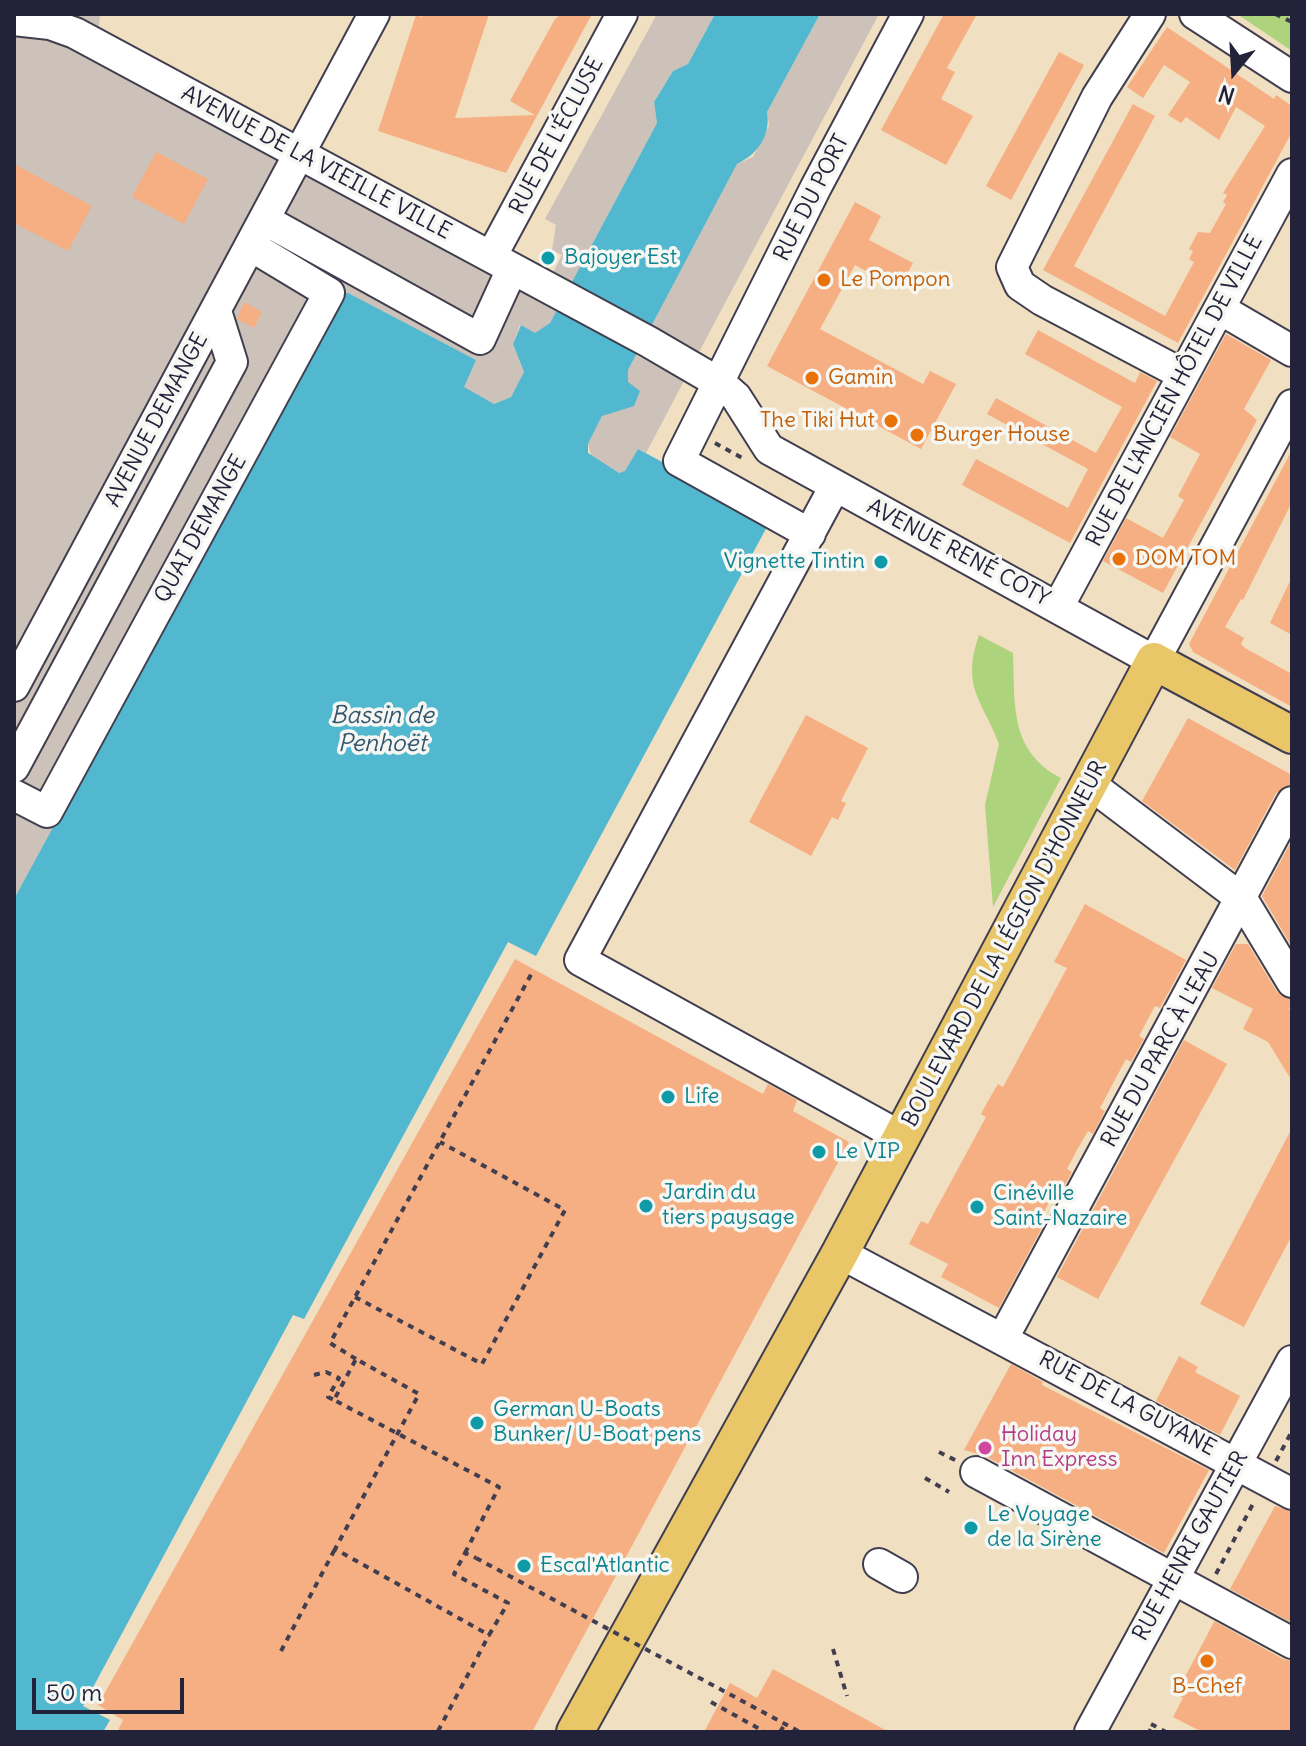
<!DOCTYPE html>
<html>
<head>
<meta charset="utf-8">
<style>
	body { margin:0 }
	#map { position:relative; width:1306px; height:1746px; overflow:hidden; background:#f1dfc2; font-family:Delius,sans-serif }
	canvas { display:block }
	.frame { position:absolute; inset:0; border:16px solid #22223b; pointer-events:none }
	.north { position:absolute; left:1194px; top:32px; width:80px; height:80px; -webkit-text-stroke:6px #f6f6f2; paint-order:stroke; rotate:198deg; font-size:22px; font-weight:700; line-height:32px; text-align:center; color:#22223b }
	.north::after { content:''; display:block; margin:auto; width:28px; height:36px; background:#22223b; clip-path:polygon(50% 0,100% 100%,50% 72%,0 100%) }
	.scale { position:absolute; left:32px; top:1678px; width:152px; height:36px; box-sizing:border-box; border:4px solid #22223b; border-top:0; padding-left:10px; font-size:24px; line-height:28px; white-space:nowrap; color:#22223b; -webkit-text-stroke:6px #f6f6f2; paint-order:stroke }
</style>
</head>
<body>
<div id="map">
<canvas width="1306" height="1746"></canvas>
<div class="frame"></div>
<div class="north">N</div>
<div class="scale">50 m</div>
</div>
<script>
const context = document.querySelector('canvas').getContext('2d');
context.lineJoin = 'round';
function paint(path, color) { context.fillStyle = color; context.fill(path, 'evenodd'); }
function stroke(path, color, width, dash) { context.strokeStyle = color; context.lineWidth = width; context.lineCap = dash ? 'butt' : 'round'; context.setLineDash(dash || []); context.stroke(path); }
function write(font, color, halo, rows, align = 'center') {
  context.font = font + ' Delius,sans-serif'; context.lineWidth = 7; context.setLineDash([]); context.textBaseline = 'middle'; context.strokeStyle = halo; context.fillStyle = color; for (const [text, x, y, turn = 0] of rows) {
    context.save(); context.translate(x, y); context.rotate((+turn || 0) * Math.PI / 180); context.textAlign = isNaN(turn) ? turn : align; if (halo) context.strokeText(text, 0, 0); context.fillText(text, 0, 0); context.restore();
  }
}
paint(new Path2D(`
	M 14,14 L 100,14 L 99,27 L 553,273 L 562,255 L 552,250 L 556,225 L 545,219 L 657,14 L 715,14 L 688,64 L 673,71 L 654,102 L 657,123 L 550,323 L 535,334 L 520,325 L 513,344 L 524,372 L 511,397 L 494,404 L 468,391 L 463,386 L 476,360 L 343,294 L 14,899 Z
	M 820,14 L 879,14 L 699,352 L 651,326 L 737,164 L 753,157 L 769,126 L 767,112 Z
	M 636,355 L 684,381 L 646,453 L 638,449 L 625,472 L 619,473 L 592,459 L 588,444 L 602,416 L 628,382 L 628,370 Z`), '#ccc2b9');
paint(new Path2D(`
	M 1237,14 L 1292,14 L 1292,51 Z
	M 979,635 L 1013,653 C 1015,704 1009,751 1061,778 L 993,907 L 985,805 L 999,744 C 982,699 961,688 979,635 Z`), '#aed37d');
paint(new Path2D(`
	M 715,14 L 820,14 L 767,112 C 771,135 758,154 737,164 L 628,370 L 628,382 L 640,391 L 634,406 L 602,416 L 588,444 L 588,453 L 619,473 L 625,471 L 638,449 L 767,518 L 768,525 L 536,956 L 508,942 L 304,1319 L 293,1315 L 83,1706 L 110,1720 L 103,1732 L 14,1732 L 14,899 L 343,294 L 348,293 L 476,360 L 464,387 L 494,404 L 511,397 L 524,372 L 513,344 L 521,325 L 535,333 L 550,323 L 657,123 L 654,102 L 673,71 L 688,64 Z`), '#51b8cf');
paint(new Path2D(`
	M 423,14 L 489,14 L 455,118 L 535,115 L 510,101 L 555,19 L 561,14 L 592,14 L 506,173 L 378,131 L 416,15 L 422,17 Z
	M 944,14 L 977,14 L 947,68 L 955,72 L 941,99 L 973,116 L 946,165 L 881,130 Z
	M 1167,27 L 1274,99 L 1276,95 L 1292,106 L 1292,132 L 1178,343 L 1043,270 L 1133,104 L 1155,116 L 1074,266 L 1165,316 L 1194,262 L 1189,259 L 1193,251 L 1189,249 L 1198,232 L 1210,233 L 1226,204 L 1223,202 L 1227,195 L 1223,193 L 1265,126 L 1236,107 L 1219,140 L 1186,117 L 1181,123 L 1168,115 L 1190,82 L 1164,65 L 1143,98 L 1127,87 Z
	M 1059,52 L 1084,65 L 1011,200 L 986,186 Z
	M 156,152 L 208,179 L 184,224 L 132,197 Z
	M 14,164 L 92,206 L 68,251 L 14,223 Z
	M 855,202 L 881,216 L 869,240 L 913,263 L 899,289 L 855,265 L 820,329 L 923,384 L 930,371 L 956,384 L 921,449 L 767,366 Z
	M 244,302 L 262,312 L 254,328 L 237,319 Z
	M 1038,330 L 1135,383 L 1140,372 L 1157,381 L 1070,543 L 962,485 L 976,459 L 1068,508 L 1088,469 L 987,414 L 996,398 L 1096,453 L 1122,407 L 1025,354 Z
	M 1226,334 L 1271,360 L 1244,409 L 1257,420 L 1163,593 L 1103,561 L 1126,518 L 1163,538 L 1184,500 L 1178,496 L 1200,454 L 1170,437 Z
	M 1292,450 L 1292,502 L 1243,600 L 1241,599 L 1225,627 L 1244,638 L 1241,644 L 1245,648 L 1292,674 L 1292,707 L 1193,652 L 1189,644 Z
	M 1292,577 L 1292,635 L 1270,623 Z
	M 806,715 L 868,748 L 841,801 L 846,803 L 838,820 L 832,817 L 811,856 L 749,822 Z
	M 1188,718 L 1292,775 L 1292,784 L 1276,793 L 1235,870 L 1142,801 Z
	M 1292,840 L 1292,947 L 1262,896 Z
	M 1085,904 L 1186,960 L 1160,1008 L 1155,1006 L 1139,1036 L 1144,1039 L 1131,1062 L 1126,1059 L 1100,1108 L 1105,1111 L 1093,1134 L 1088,1131 L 1077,1150 L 1067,1169 L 1072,1172 L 1060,1194 L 1055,1192 L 1040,1219 L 1045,1222 L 999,1308 L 941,1277 L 948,1264 L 909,1244 L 921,1221 L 928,1224 L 986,1117 L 981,1114 L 988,1101 L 998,1084 L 1003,1087 L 1067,968 L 1054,962 Z
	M 1236,944 L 1248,944 L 1277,992 L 1292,1000 L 1289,1009 L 1292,1014 L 1292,1081 L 1268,1042 L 1243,1029 L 1253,1009 L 1212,988 Z
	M 515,959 L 763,1094 L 768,1084 L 797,1100 L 793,1111 L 849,1142 L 532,1732 L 117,1732 L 123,1720 L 98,1705 Z
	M 1184,1040 L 1227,1064 L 1098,1299 L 1057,1277 Z
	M 1292,1128 L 1292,1235 L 1244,1327 L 1200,1304 Z
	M 1179,1356 L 1198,1367 L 1195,1372 L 1240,1396 L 1220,1435 L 1156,1401 Z
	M 1011,1364 L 1043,1382 L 1042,1385 L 1209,1470 L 1164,1553 L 985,1456 L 964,1450 Z
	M 1275,1506 L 1292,1512 L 1292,1623 L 1230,1589 Z
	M 1214,1622 L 1214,1621 L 1283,1659 L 1292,1661 L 1292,1732 L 1202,1732 L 1173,1717 L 1183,1698 L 1176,1694 Z
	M 773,1669 L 834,1702 L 889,1732 L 704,1732 L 730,1683 L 757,1698 Z`), '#f5af82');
const minor = new Path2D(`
	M 1150,14 L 1097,97 L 1012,267 L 1020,285 L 1042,300 L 1182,374
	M 1195,14 L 1292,77
	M 14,20 L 50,24 L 75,33 L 649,342 L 721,384 L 736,397 L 769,449 L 1154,661 L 1292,405
	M 265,220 L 480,339 L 512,269
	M 491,257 L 622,14
	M 1220,309 L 1292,351
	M 835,486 L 580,960 L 901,1137
	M 810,534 L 679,461 L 816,187 L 908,14
	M 1058,607 L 1292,174
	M 14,686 L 374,14
	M 14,767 L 232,362 L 216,311
	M 1091,785 L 1242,899 L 1292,982
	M 14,795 L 47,812 L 329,293 L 251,246
	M 840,1253 L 1292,1494
	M 1003,1338 L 1292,802
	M 976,1472 L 1292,1643
	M 879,1564 L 902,1577
	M 1090,1732 L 1292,1361`);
const major = new Path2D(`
	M 575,1732 L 840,1253 L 1154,661 L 1292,735`);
stroke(minor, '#413e4f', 34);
stroke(major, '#413e4f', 40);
stroke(new Path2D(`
	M 1275,14 L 1292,22
	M 715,443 L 746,460
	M 355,1297 L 482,1364 L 565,1210 L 440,1142
	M 356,1359 L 330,1343 L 533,971
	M 314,1375 L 326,1372 L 339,1378 L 328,1397 L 334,1400
	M 939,1452 L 957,1461
	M 1276,1461 L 1292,1431
	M 925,1478 L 949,1492
	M 465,1553 L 499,1487 L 334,1400 L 356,1359 L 419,1394 L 335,1549 L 489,1635 L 508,1603 L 454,1574 L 465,1553 L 476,1558
	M 1216,1574 L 1255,1500
	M 833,1649 L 847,1696
	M 281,1651 L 335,1549
	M 711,1702 L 765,1732
	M 1151,1724 L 1166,1732
	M 1148,1730 L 1152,1732
	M 438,1731 L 489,1635
	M 780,1732 L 785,1724`), '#413e4f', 4, [6, 6]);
stroke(minor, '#fff', 30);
stroke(major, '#e9c769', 36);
stroke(new Path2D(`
	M 476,1558 L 800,1732`), '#413e4f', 4, [6, 6]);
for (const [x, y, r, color] of [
	[548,258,8,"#0f9aa8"],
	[824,280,8,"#e8710a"],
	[812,378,8,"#e8710a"],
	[891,421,8,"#e8710a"],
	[917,435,8,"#e8710a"],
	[1119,559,8,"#e8710a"],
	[881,562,8,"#0f9aa8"],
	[668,1097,8,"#0f9aa8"],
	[819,1152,8,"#0f9aa8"],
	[646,1206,8,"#0f9aa8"],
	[977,1207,8,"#0f9aa8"],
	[477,1423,8,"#0f9aa8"],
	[985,1448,8,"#d1479c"],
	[971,1528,8,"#0f9aa8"],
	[524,1566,8,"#0f9aa8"],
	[1207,1661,8,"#e8710a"]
]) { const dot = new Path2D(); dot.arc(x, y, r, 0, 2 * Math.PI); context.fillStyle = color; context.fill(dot); stroke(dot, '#f6f6f2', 3); }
write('22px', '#22223b', '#f6f6f2', [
	["RUE DE L'ÉCLUSE",557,136,-62],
	["AVENUE DE LA VIEILLE VILLE",316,163,28],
	["RUE DU PORT",812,198,-63],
	["RUE DE L'ANCIEN HÔTEL DE VILLE",1175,391,-62],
	["AVENUE DEMANGE",157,420,-62],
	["QUAI DEMANGE",201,529,-61],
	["AVENUE RENÉ COTY",958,553,28],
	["BOULEVARD DE LA LÉGION D'HONNEUR",1005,944,-62],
	["RUE DU PARC À L'EAU",1161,1050,-61],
	["RUE DE LA GUYANE",1127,1404,28],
	["RUE HENRI GAUTIER",1191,1546,-61]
]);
write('22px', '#0d838f', '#f6f6f2', [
	["Bajoyer Est",564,258],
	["Vignette Tintin",865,562,"right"],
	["Life",684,1097],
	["Le VIP",835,1152],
	["Jardin du",662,1193],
	["tiers paysage",662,1218],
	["Cinéville",993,1194],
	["Saint-Nazaire",993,1219],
	["German U-Boats",493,1410],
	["Bunker/ U-Boat pens",493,1435],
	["Le Voyage",987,1515],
	["de la Sirène",987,1540],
	["Escal'Atlantic",540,1566]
], 'left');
write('22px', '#c56008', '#f6f6f2', [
	["Le Pompon",840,280],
	["Gamin",828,378],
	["The Tiki Hut",875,421,"right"],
	["Burger House",933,435],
	["DOM TOM",1135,559],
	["B-Chef",1207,1687,"center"]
], 'left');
write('22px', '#b23c85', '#f6f6f2', [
	["Holiday",1001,1435],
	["Inn Express",1001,1460]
], 'left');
write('italic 24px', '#32566f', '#f6f6f2', [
	["Bassin de",382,716],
	["Penhoët",382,744]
]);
</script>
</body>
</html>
